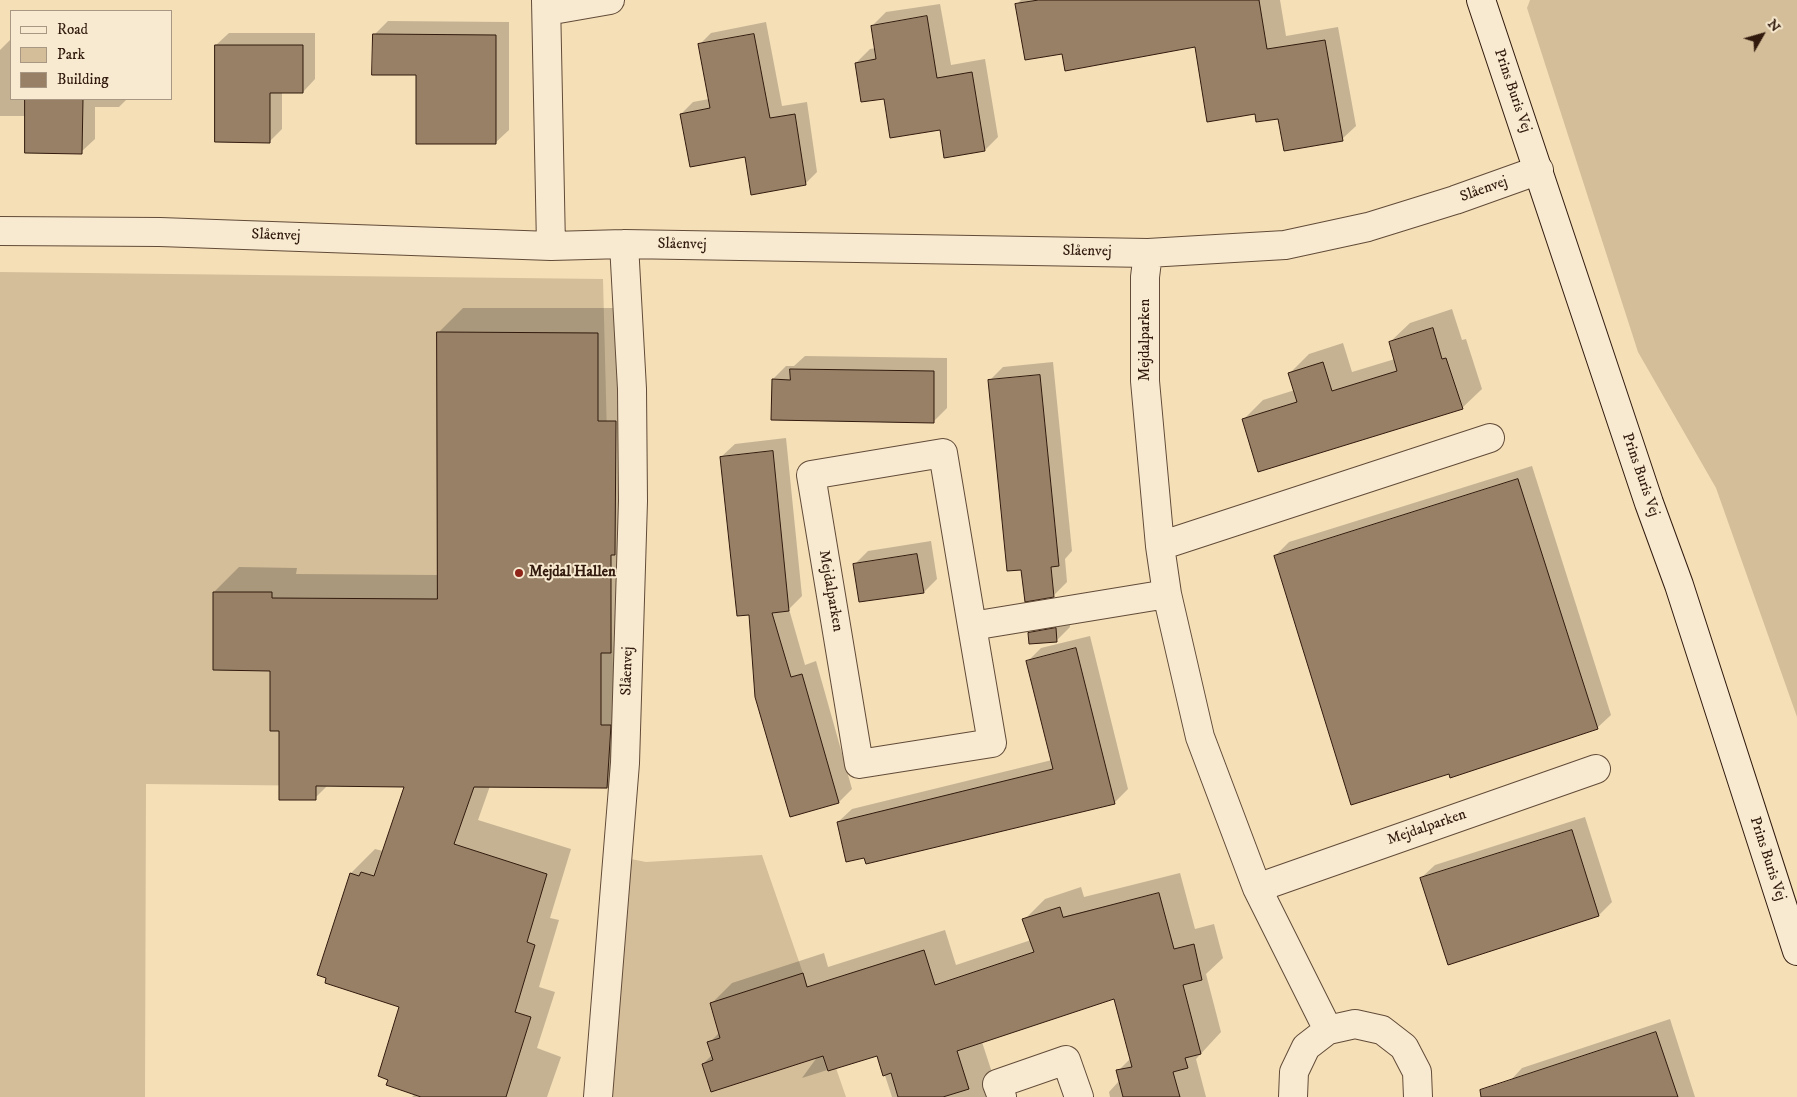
<!DOCTYPE html>
<html>
<head>
<meta charset="utf-8">
<style>
	body { margin:0 }
	#map { position:relative; width:1797px; height:1097px; overflow:hidden; background:#f5dfb7; font-family:"IM FELL DW Pica",serif }
	canvas { display:block }
	.legend { position:absolute; left:10px; top:10px; width:162px; height:90px; box-sizing:border-box; background:#f8ead0; border:1px solid #a89782; margin:0; padding:6px 9px; list-style:none; font-size:15px; color:#311a0d }
	.legend li { display:flex; align-items:center; gap:10px; height:25px }
	.legend b { width:25px; border:1px solid #a89782 }
	.north { position:absolute; left:1737px; top:10px; width:50px; height:50px; -webkit-text-stroke:4px #f8ead0; paint-order:stroke; rotate:52deg; font-size:14px; font-weight:700; line-height:20px; text-align:center; color:#311a0d }
	.north::after { content:''; display:block; margin:auto; width:18px; height:22px; background:#311a0d; clip-path:polygon(50% 0,100% 100%,50% 72%,0 100%) }
</style>
</head>
<body>
<div id="map">
<canvas width="1797" height="1097"></canvas>
<ul class="legend">
<li><b style="height:6px;background:#f8ead0"></b>Road</li>
<li><b style="height:14px;background:#d4be9a"></b>Park</li>
<li><b style="height:14px;background:#978065"></b>Building</li>
</ul>
<div class="north">N</div>
</div>
<script>
const context = document.querySelector('canvas').getContext('2d');
context.lineJoin = 'round';
function paint(path, color) { context.fillStyle = color; context.fill(path, 'evenodd'); }
function stroke(path, color, width, dash) { context.strokeStyle = color; context.lineWidth = width; context.lineCap = dash ? 'butt' : 'round'; context.setLineDash(dash || []); context.stroke(path); }
function write(font, color, halo, rows, align = 'center') {
  context.font = font + ' "IM FELL DW Pica",serif'; context.lineWidth = 4; context.setLineDash([]); context.textBaseline = 'middle'; context.strokeStyle = halo; context.fillStyle = color; for (const [text, x, y, turn = 0] of rows) {
    context.save(); context.translate(x, y); context.rotate((+turn || 0) * Math.PI / 180); context.textAlign = isNaN(turn) ? turn : align; if (halo) context.strokeText(text, 0, 0); context.fillText(text, 0, 0); context.restore();
  }
}
paint(new Path2D(`
	M 1530,0 L 1797,0 L 1797,717 L 1716,488 L 1638,352 L 1527,8 Z
	M 0,272 L 603,279 L 616,789 L 146,784 L 145,1097 L 0,1097 Z
	M 762,855 L 846,1097 L 609,1097 L 631,859 L 646,862 Z`), '#d4be9a');
paint(new Path2D(`
	M 1021,0 L 1280,0 L 1286,36 L 1338,27 L 1356,126 L 1342,139 L 1279,118 L 1256,112 L 1196,46 L 1063,53 L 1016,5 Z
	M 940,4 L 951,65 L 985,59 L 998,137 L 985,150 L 885,98 L 856,63 L 870,49 L 876,48 L 872,26 L 886,12 Z
	M 388,21 L 509,22 L 509,130 L 495,143 L 374,35 Z
	M 766,22 L 782,106 L 807,102 L 817,172 L 805,184 L 746,155 L 681,114 L 693,102 L 709,99 L 699,45 L 711,33 Z
	M 229,33 L 315,33 L 315,79 L 303,92 L 282,91 L 282,129 L 269,142 L 216,45 Z
	M 11,39 L 11,99 L 127,99 L 119,107 L 95,107 L 95,139 L 81,152 L 26,116 L 0,116 L 0,50 Z
	M 463,308 L 622,308 L 632,762 L 607,787 L 490,786 L 478,820 L 571,849 L 550,918 L 559,920 L 539,987 L 555,992 L 537,1048 L 561,1057 L 547,1097 L 412,1097 L 415,1094 L 401,1006 L 351,873 L 375,849 L 383,851 L 405,786 L 328,785 L 315,798 L 281,729 L 271,670 L 214,592 L 239,567 L 297,568 L 296,574 L 438,575 L 438,333 Z
	M 1452,309 L 1462,340 L 1466,339 L 1482,389 L 1462,408 L 1243,420 L 1263,400 L 1295,390 L 1289,374 L 1309,354 L 1343,343 L 1352,372 L 1395,359 L 1390,342 L 1410,323 Z
	M 805,356 L 947,358 L 947,408 L 934,421 L 773,379 L 786,366 L 794,366 Z
	M 1053,362 L 1072,551 L 1065,559 L 1067,582 L 1053,596 L 989,381 L 1003,367 Z
	M 786,438 L 802,596 L 789,609 L 805,665 L 816,661 L 852,789 L 839,802 L 750,613 L 721,457 L 735,444 Z
	M 1532,466 L 1611,715 L 1597,728 L 1450,773 L 1275,556 L 1289,542 Z
	M 931,541 L 937,579 L 924,592 L 854,565 L 868,551 Z
	M 1069,615 L 1070,627 L 1057,640 L 1029,633 L 1043,620 Z
	M 1090,636 L 1128,789 L 1114,803 L 865,856 L 838,822 L 852,809 L 1052,760 L 1028,661 L 1041,648 Z
	M 1585,817 L 1612,902 L 1599,915 L 1421,878 L 1435,865 Z
	M 1180,873 L 1195,929 L 1214,924 L 1223,958 L 1206,974 L 1221,1032 L 1196,1059 L 1206,1097 L 1110,1097 L 1109,1092 L 1120,1080 L 1118,1071 L 1131,1058 L 1115,998 L 982,1042 L 1000,1097 L 892,1097 L 878,1054 L 802,1078 L 818,1056 L 703,1064 L 712,1055 L 709,1043 L 720,1032 L 711,1004 L 732,983 L 824,953 L 828,967 L 945,930 L 956,965 L 1031,940 L 1024,920 L 1045,899 L 1081,887 L 1084,897 Z
	M 1670,1019 L 1695,1097 L 1514,1097 L 1509,1082 L 1522,1068 Z`), '#0003');
const building = new Path2D(`
	M 1039,0 L 1259,0 L 1267,49 L 1325,40 L 1343,141 L 1284,151 L 1278,119 L 1256,122 L 1255,114 L 1207,122 L 1195,47 L 1065,71 L 1062,54 L 1025,60 L 1015,4 Z
	M 927,16 L 937,78 L 972,72 L 985,151 L 944,158 L 940,130 L 890,138 L 884,99 L 861,102 L 855,63 L 876,59 L 871,26 Z
	M 373,34 L 496,35 L 496,144 L 416,144 L 416,75 L 372,75 Z
	M 754,34 L 770,118 L 795,114 L 806,185 L 751,195 L 745,157 L 690,167 L 680,114 L 710,108 L 698,44 Z
	M 215,45 L 303,45 L 303,93 L 270,93 L 270,143 L 215,142 Z
	M 25,99 L 83,99 L 82,154 L 25,153 Z
	M 1433,328 L 1442,359 L 1446,358 L 1463,409 L 1258,472 L 1242,419 L 1297,402 L 1288,373 L 1323,362 L 1332,391 L 1397,371 L 1389,342 Z
	M 437,332 L 598,333 L 598,421 L 616,421 L 615,555 L 611,555 L 611,653 L 601,653 L 601,725 L 611,725 L 607,788 L 474,787 L 454,844 L 547,874 L 527,942 L 535,945 L 515,1012 L 531,1017 L 506,1097 L 421,1097 L 386,1085 L 388,1080 L 378,1076 L 399,1007 L 325,983 L 326,978 L 317,975 L 350,873 L 359,876 L 361,872 L 374,876 L 404,787 L 316,786 L 316,800 L 279,800 L 279,731 L 270,731 L 270,671 L 213,670 L 213,592 L 272,592 L 272,598 L 437,599 Z
	M 790,369 L 934,371 L 934,423 L 771,420 L 772,379 L 790,380 Z
	M 1040,375 L 1059,566 L 1051,567 L 1054,597 L 1025,602 L 1021,570 L 1007,571 L 988,380 Z
	M 773,451 L 789,611 L 772,613 L 791,677 L 802,674 L 839,803 L 790,817 L 755,697 L 749,615 L 737,616 L 720,457 Z
	M 1518,479 L 1598,729 L 1450,778 L 1449,774 L 1351,805 L 1274,556 Z
	M 917,554 L 924,593 L 859,602 L 853,564 Z
	M 1056,628 L 1057,642 L 1029,644 L 1028,633 Z
	M 1076,648 L 1115,804 L 866,864 L 864,858 L 846,862 L 837,822 L 1053,769 L 1026,661 Z
	M 1572,830 L 1599,916 L 1448,965 L 1420,878 Z
	M 1159,893 L 1174,949 L 1194,944 L 1202,980 L 1183,985 L 1201,1054 L 1185,1058 L 1188,1068 L 1173,1072 L 1180,1097 L 1123,1097 L 1116,1070 L 1132,1067 L 1114,999 L 957,1051 L 969,1089 L 943,1097 L 898,1097 L 891,1073 L 883,1076 L 877,1056 L 828,1071 L 823,1056 L 711,1092 L 702,1064 L 713,1060 L 707,1042 L 720,1038 L 710,1003 L 803,973 L 807,987 L 924,950 L 935,985 L 1034,952 L 1022,919 L 1060,907 L 1063,917 Z
	M 1656,1032 L 1678,1097 L 1481,1097 L 1480,1090 Z`);
paint(building, '#978065');
stroke(building, '#311a0d', 1);
const street = new Path2D(`
	M 546,0 L 551,246
	M 547,11 L 610,0
	M 0,231 L 160,232 L 551,246 L 624,244 L 1148,253 L 1285,245 L 1368,227 L 1455,200 L 1539,170
	M 1148,253 L 1145,277 L 1145,381 L 1160,546 L 1167,594 L 1200,737 L 1257,888 L 1328,1030
	M 1160,546 L 1490,438
	M 972,626 L 943,453 L 811,475 L 859,764 L 992,743 L 972,626 L 1167,594
	M 1257,888 L 1596,769
	M 598,1097 L 625,763 L 633,501 L 632,389 L 624,244
	M 1002,1097 L 997,1084 L 1066,1060 L 1079,1097
	M 1293,1097 L 1294,1072 L 1306,1047 L 1328,1030 L 1355,1024 L 1382,1030 L 1404,1047 L 1417,1072 L 1418,1097`);
const secondary = new Path2D(`
	M 1481,0 L 1649,503 L 1679,585 L 1797,951`);
stroke(street, '#624b38', 30);
stroke(secondary, '#311a0d', 30);
stroke(street, '#f8ead0', 28);
stroke(secondary, '#f8ead0', 28);
for (const [x, y, r, color] of [
	[519,573,5,"#8f2418"]
]) { const dot = new Path2D(); dot.arc(x, y, r, 0, 2 * Math.PI); context.fillStyle = color; context.fill(dot); stroke(dot, '#f8ead0', 2); }
write('15px', '#311a0d', '#f8ead0', [
	["Prins Buris Vej",1512,91,71],
	["Slåenvej",1484,190,-20],
	["Slåenvej",276,236,2],
	["Slåenvej",682,245,1],
	["Slåenvej",1087,252,1],
	["Mejdalparken",1146,340,-90],
	["Prins Buris Vej",1640,475,71],
	["Mejdalparken",830,591,80],
	["Slåenvej",628,671,-88],
	["Mejdalparken",1427,828,-19],
	["Prins Buris Vej",1767,859,72]
]);
write('bold 15px', '#311a0d', '#f8ead0', [
	["Mejdal Hallen",529,573]
], 'left');
</script>
</body>
</html>
